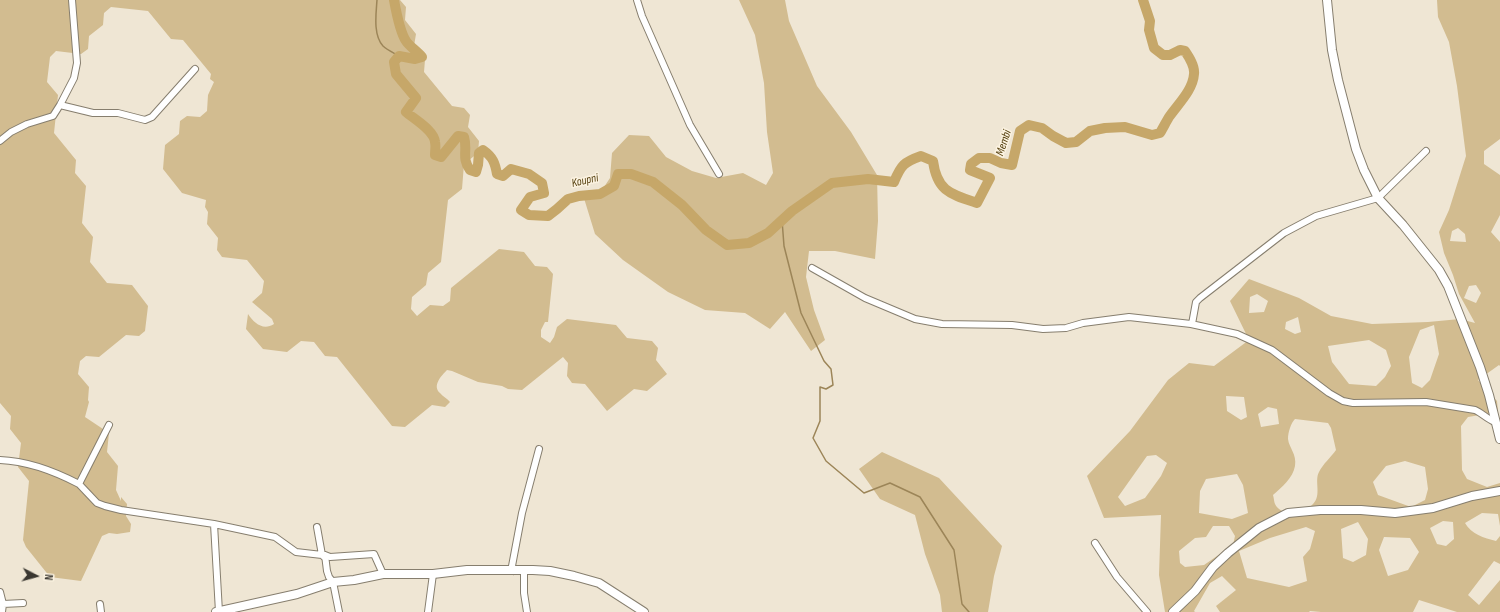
<!DOCTYPE html>
<html>
<head>
<meta charset="utf-8">
<style>
	body { margin:0 }
	#map { position:relative; width:1500px; height:612px; overflow:hidden; background:#efe6d4; font-family:"Sofia Sans Condensed",sans-serif }
	canvas { display:block }
	.north { position:absolute; left:16px; top:556px; width:40px; height:40px; -webkit-text-stroke:3px #fcf3e1; paint-order:stroke; rotate:96deg; font-size:11px; font-weight:700; line-height:16px; text-align:center; color:#3a3730 }
	.north::after { content:''; display:block; margin:auto; width:14px; height:18px; background:#3a3730; clip-path:polygon(50% 0,100% 100%,50% 72%,0 100%) }
</style>
</head>
<body>
<div id="map">
<canvas width="1500" height="612"></canvas>
<div class="north">N</div>
</div>
<script>
const context = document.querySelector('canvas').getContext('2d');
context.lineJoin = 'round';
function paint(path, color) { context.fillStyle = color; context.fill(path, 'evenodd'); }
function stroke(path, color, width, dash) { context.strokeStyle = color; context.lineWidth = width; context.lineCap = dash ? 'butt' : 'round'; context.setLineDash(dash || []); context.stroke(path); }
function write(font, color, halo, rows, align = 'center') {
  context.font = font + ' "Sofia Sans Condensed",sans-serif'; context.lineWidth = 3; context.setLineDash([]); context.textBaseline = 'middle'; context.strokeStyle = halo; context.fillStyle = color; for (const [text, x, y, turn = 0] of rows) {
    context.save(); context.translate(x, y); context.rotate((+turn || 0) * Math.PI / 180); context.textAlign = isNaN(turn) ? turn : align; if (halo) context.strokeText(text, 0, 0); context.fillText(text, 0, 0); context.restore();
  }
}
paint(new Path2D(`
	M 0,0 L 400,0 L 406,7 L 405,20 L 416,34 L 414,46 L 425,60 L 424,72 L 452,106 L 464,108 L 470,115 L 468,127 L 479,141 L 478,153 L 464,164 L 462,189 L 448,200 L 441,262 L 428,273 L 426,285 L 412,297 L 411,309 L 417,316 L 430,305 L 443,306 L 450,301 L 451,288 L 499,249 L 524,252 L 535,266 L 547,267 L 553,274 L 548,322 L 545,322 L 541,330 L 541,337 L 550,343 L 554,337 L 557,327 L 567,319 L 616,325 L 627,338 L 652,341 L 658,348 L 656,360 L 667,374 L 647,391 L 634,389 L 607,411 L 585,384 L 572,383 L 567,376 L 568,363 L 563,357 L 522,390 L 508,389 L 502,386 L 478,382 L 452,371 L 447,370 C 441,376 432,386 440,393 C 443,397 447,398 450,402 L 445,407 L 432,405 L 405,427 L 392,426 L 337,357 L 325,356 L 314,342 L 301,341 L 287,352 L 263,349 L 246,329 L 248,314 C 254,323 263,331 274,324 L 272,319 L 252,302 L 262,293 L 264,281 L 247,260 L 222,257 L 217,250 L 218,238 L 207,224 L 208,212 L 205,207 L 206,200 L 182,193 L 163,169 L 165,145 L 179,134 L 180,121 L 187,116 L 200,117 L 207,111 L 208,95 L 214,82 L 210,79 L 211,74 L 183,40 L 171,39 L 148,11 L 111,7 L 104,13 L 103,25 L 89,36 L 88,49 L 81,54 L 56,51 L 50,57 L 47,82 L 58,95 L 54,133 L 76,160 L 75,173 L 86,186 L 82,223 L 93,237 L 90,262 L 107,283 L 132,285 L 148,306 L 145,331 L 139,336 L 126,335 L 99,357 L 86,356 L 80,361 L 78,374 L 89,387 L 88,400 L 89,402 L 85,417 L 109,433 L 107,452 L 118,466 L 116,490 L 121,501 L 121,497 L 127,504 L 126,516 L 131,524 L 130,532 L 117,534 L 109,533 L 102,536 L 81,581 L 50,577 L 26,547 L 23,540 L 29,481 L 18,467 L 21,443 L 10,429 L 11,416 L 0,403 Z
	M 739,0 L 785,0 L 789,21 L 817,86 L 851,132 L 877,175 L 878,221 L 875,259 L 835,251 L 809,251 L 806,277 L 814,310 L 825,340 L 811,351 L 785,312 L 770,329 L 745,313 L 705,310 L 668,292 L 623,260 L 595,234 L 583,195 L 598,196 L 610,178 L 612,153 L 629,135 L 649,136 L 666,157 L 692,171 L 716,178 L 743,173 L 766,185 L 773,173 L 767,132 L 764,83 L 755,35 Z
	M 1437,0 L 1500,0 L 1500,139 L 1484,151 L 1484,164 L 1500,175 L 1500,215 L 1491,232 L 1500,242 L 1500,366 L 1499,365 L 1478,380 L 1497,401 L 1498,412 L 1468,417 L 1461,426 L 1462,470 L 1467,479 L 1487,487 L 1500,483 L 1500,526 L 1498,514 L 1482,513 L 1465,523 C 1471,534 1484,538 1496,541 L 1500,536 L 1500,564 L 1494,561 L 1468,595 L 1479,605 L 1500,580 L 1500,612 L 1457,612 L 1419,600 L 1413,612 L 1321,612 L 1310,611 L 1309,612 L 1220,612 L 1216,606 L 1236,590 L 1222,576 L 1210,583 L 1194,611 L 1195,612 L 1165,612 L 1159,575 L 1161,515 L 1104,518 L 1087,476 L 1130,431 L 1168,380 L 1189,363 L 1214,366 L 1249,340 L 1230,301 L 1249,279 L 1299,298 L 1331,316 L 1372,324 L 1428,322 L 1460,319 L 1475,323 L 1459,294 L 1453,275 L 1444,253 L 1439,232 L 1449,210 L 1466,156 L 1457,86 L 1449,42 L 1438,17 ZM 1458,228 L 1465,234 L 1466,242 L 1450,241 L 1452,231 ZM 1476,285 L 1481,293 L 1476,303 L 1464,298 L 1469,286 ZM 1257,294 L 1268,301 L 1264,312 L 1249,313 L 1250,297 ZM 1298,317 L 1301,332 L 1295,334 L 1285,329 L 1286,322 ZM 1434,325 L 1439,354 L 1430,380 L 1422,388 L 1412,383 L 1409,357 L 1420,330 ZM 1369,340 L 1386,350 L 1391,366 L 1385,377 L 1376,386 L 1349,384 L 1332,362 L 1328,346 ZM 1226,396 L 1244,397 L 1247,417 L 1241,420 L 1227,411 ZM 1268,407 L 1277,409 L 1279,424 L 1261,427 L 1258,414 ZM 1295,419 L 1328,423 L 1331,428 L 1336,450 C 1331,457 1323,464 1319,472 C 1314,481 1322,495 1313,504 C 1305,513 1282,518 1275,504 C 1274,502 1274,498 1273,495 C 1282,487 1293,478 1295,466 C 1297,454 1289,448 1288,439 C 1288,432 1291,423 1295,419 ZM 1156,455 L 1167,463 L 1161,476 L 1145,498 L 1125,506 L 1118,497 L 1147,456 ZM 1405,461 L 1425,467 L 1428,489 L 1425,500 L 1411,507 L 1378,495 L 1373,482 L 1386,466 ZM 1237,474 L 1243,485 L 1248,513 L 1232,519 L 1199,513 L 1200,491 L 1206,479 ZM 1443,521 L 1453,522 L 1454,539 L 1446,546 L 1437,544 L 1430,528 ZM 1358,522 L 1368,539 L 1366,555 L 1353,562 L 1343,558 L 1341,529 ZM 1213,526 L 1229,526 L 1235,536 L 1233,545 L 1204,565 L 1185,567 L 1180,563 L 1179,551 L 1195,538 L 1206,537 ZM 1306,527 L 1315,531 L 1310,549 L 1303,557 L 1307,581 L 1289,587 L 1247,578 L 1239,551 L 1270,538 ZM 1384,537 L 1410,538 L 1419,552 L 1408,570 L 1388,576 L 1379,550 Z
	M 882,452 L 939,478 L 1002,546 L 994,576 L 988,612 L 942,612 L 940,595 L 925,554 L 915,515 L 880,499 L 859,469 Z`), '#d2bc90');
stroke(new Path2D(`
	M 377,0 C 376,14 373,35 383,46 C 387,50 394,53 399,56
	M 782,220 L 784,246 L 801,313 L 824,361 L 831,369 L 833,385 L 826,389 L 820,387 L 820,421 L 813,438 L 826,461 L 864,493 L 890,483 L 920,497 L 954,550 L 962,604 L 969,612`), '#9c8558', 1.5);
stroke(new Path2D(`
	M 394,0 C 396,11 400,32 406,41 C 409,46 417,51 422,57 L 415,59 L 399,56 L 394,62 L 396,74 L 416,98 L 406,112 C 414,119 434,130 435,142 C 436,146 435,151 435,155 L 441,157 L 458,136 L 464,137 C 468,150 461,158 470,170 L 476,172 L 478,165 L 479,153 L 483,150 C 493,157 495,163 497,174 L 503,176 L 511,169 L 529,174 L 542,183 L 544,193 L 530,197 L 521,210 L 529,215 L 548,216 L 557,209 L 568,199 L 579,196 L 600,194 L 614,186 L 618,174 L 631,174 L 653,182 L 682,205 L 706,230 L 727,245 L 749,243 L 768,233 L 792,211 L 832,183 L 868,179 L 894,182 C 901,165 904,162 921,156 L 933,161 C 937,191 950,194 977,203 L 990,178 L 970,170 L 971,164 L 979,158 L 990,158 L 1001,163 L 1012,165 L 1020,131 L 1029,125 L 1042,128 L 1053,136 L 1066,143 L 1076,142 L 1090,131 L 1105,128 L 1125,127 L 1152,135 L 1160,133 C 1163,128 1166,122 1169,117 C 1178,104 1193,90 1194,74 C 1195,66 1189,57 1185,51 L 1180,50 L 1170,55 L 1163,55 L 1154,48 L 1149,30 L 1150,21 L 1143,0`), '#c6a769', 10);
const street = new Path2D(`
	M 637,0 L 642,16 L 690,125 L 719,174
	M 60,105 L 93,113 L 118,113 L 145,120 L 152,117 L 195,69
	M 0,141 L 11,132 L 27,124 L 53,116 L 60,105 L 74,78 L 77,63 L 72,0
	M 812,268 L 865,298 L 915,319 L 942,324 L 1012,325 L 1043,329 L 1066,328 L 1083,323 L 1129,317 L 1191,324 L 1237,334 L 1272,350 L 1329,393 L 1343,401 L 1353,403 L 1426,402 L 1475,410 C 1482,413 1487,419 1495,422
	M 1192,324 L 1196,302 L 1200,298 L 1284,233 L 1316,216 L 1378,198 L 1426,151
	M 0,460 C 28,461 54,471 79,484 L 109,425
	M 79,484 L 97,503 L 105,506 L 121,510 L 214,524 L 275,537 L 296,552 L 322,555
	M 214,524 L 219,612
	M 317,527 L 322,555 L 325,558 L 325,555 L 327,571 L 329,577 L 333,582 L 339,612
	M 1095,543 L 1117,577 L 1147,612
	M 325,555 L 330,557 L 374,554 L 383,574
	M 514,571 L 512,566 L 522,513 L 539,449
	M 524,571 L 524,593 L 527,612
	M 0,592 L 3,604 L 2,612
	M 3,604 L 23,603
	M 100,604 L 101,612
	M 428,612 L 433,574`);
const secondary = new Path2D(`
	M 1327,0 L 1332,50 L 1338,80 L 1356,149 L 1364,170 L 1378,198 L 1403,225 L 1439,270 L 1448,286 L 1480,367 L 1489,395 L 1500,439
	M 216,612 L 297,594 L 333,582 L 354,580 L 383,574 L 433,574 L 467,570 L 533,570 L 550,571 L 574,576 L 599,583 L 644,612
	M 1173,612 L 1195,591 L 1213,567 L 1228,553 L 1259,528 L 1288,513 L 1320,510 L 1361,510 L 1395,513 L 1433,508 L 1472,496 L 1500,491`);
stroke(street, '#867e6e', 8);
stroke(secondary, '#867e6e', 10);
stroke(street, '#fff', 6);
stroke(secondary, '#fff', 8);
write('italic 12px', '#574211', '#fcf3e1', [
	["Membi",1004,143,-72],
	["Koupni",585,181,-13]
]);
</script>
</body>
</html>
